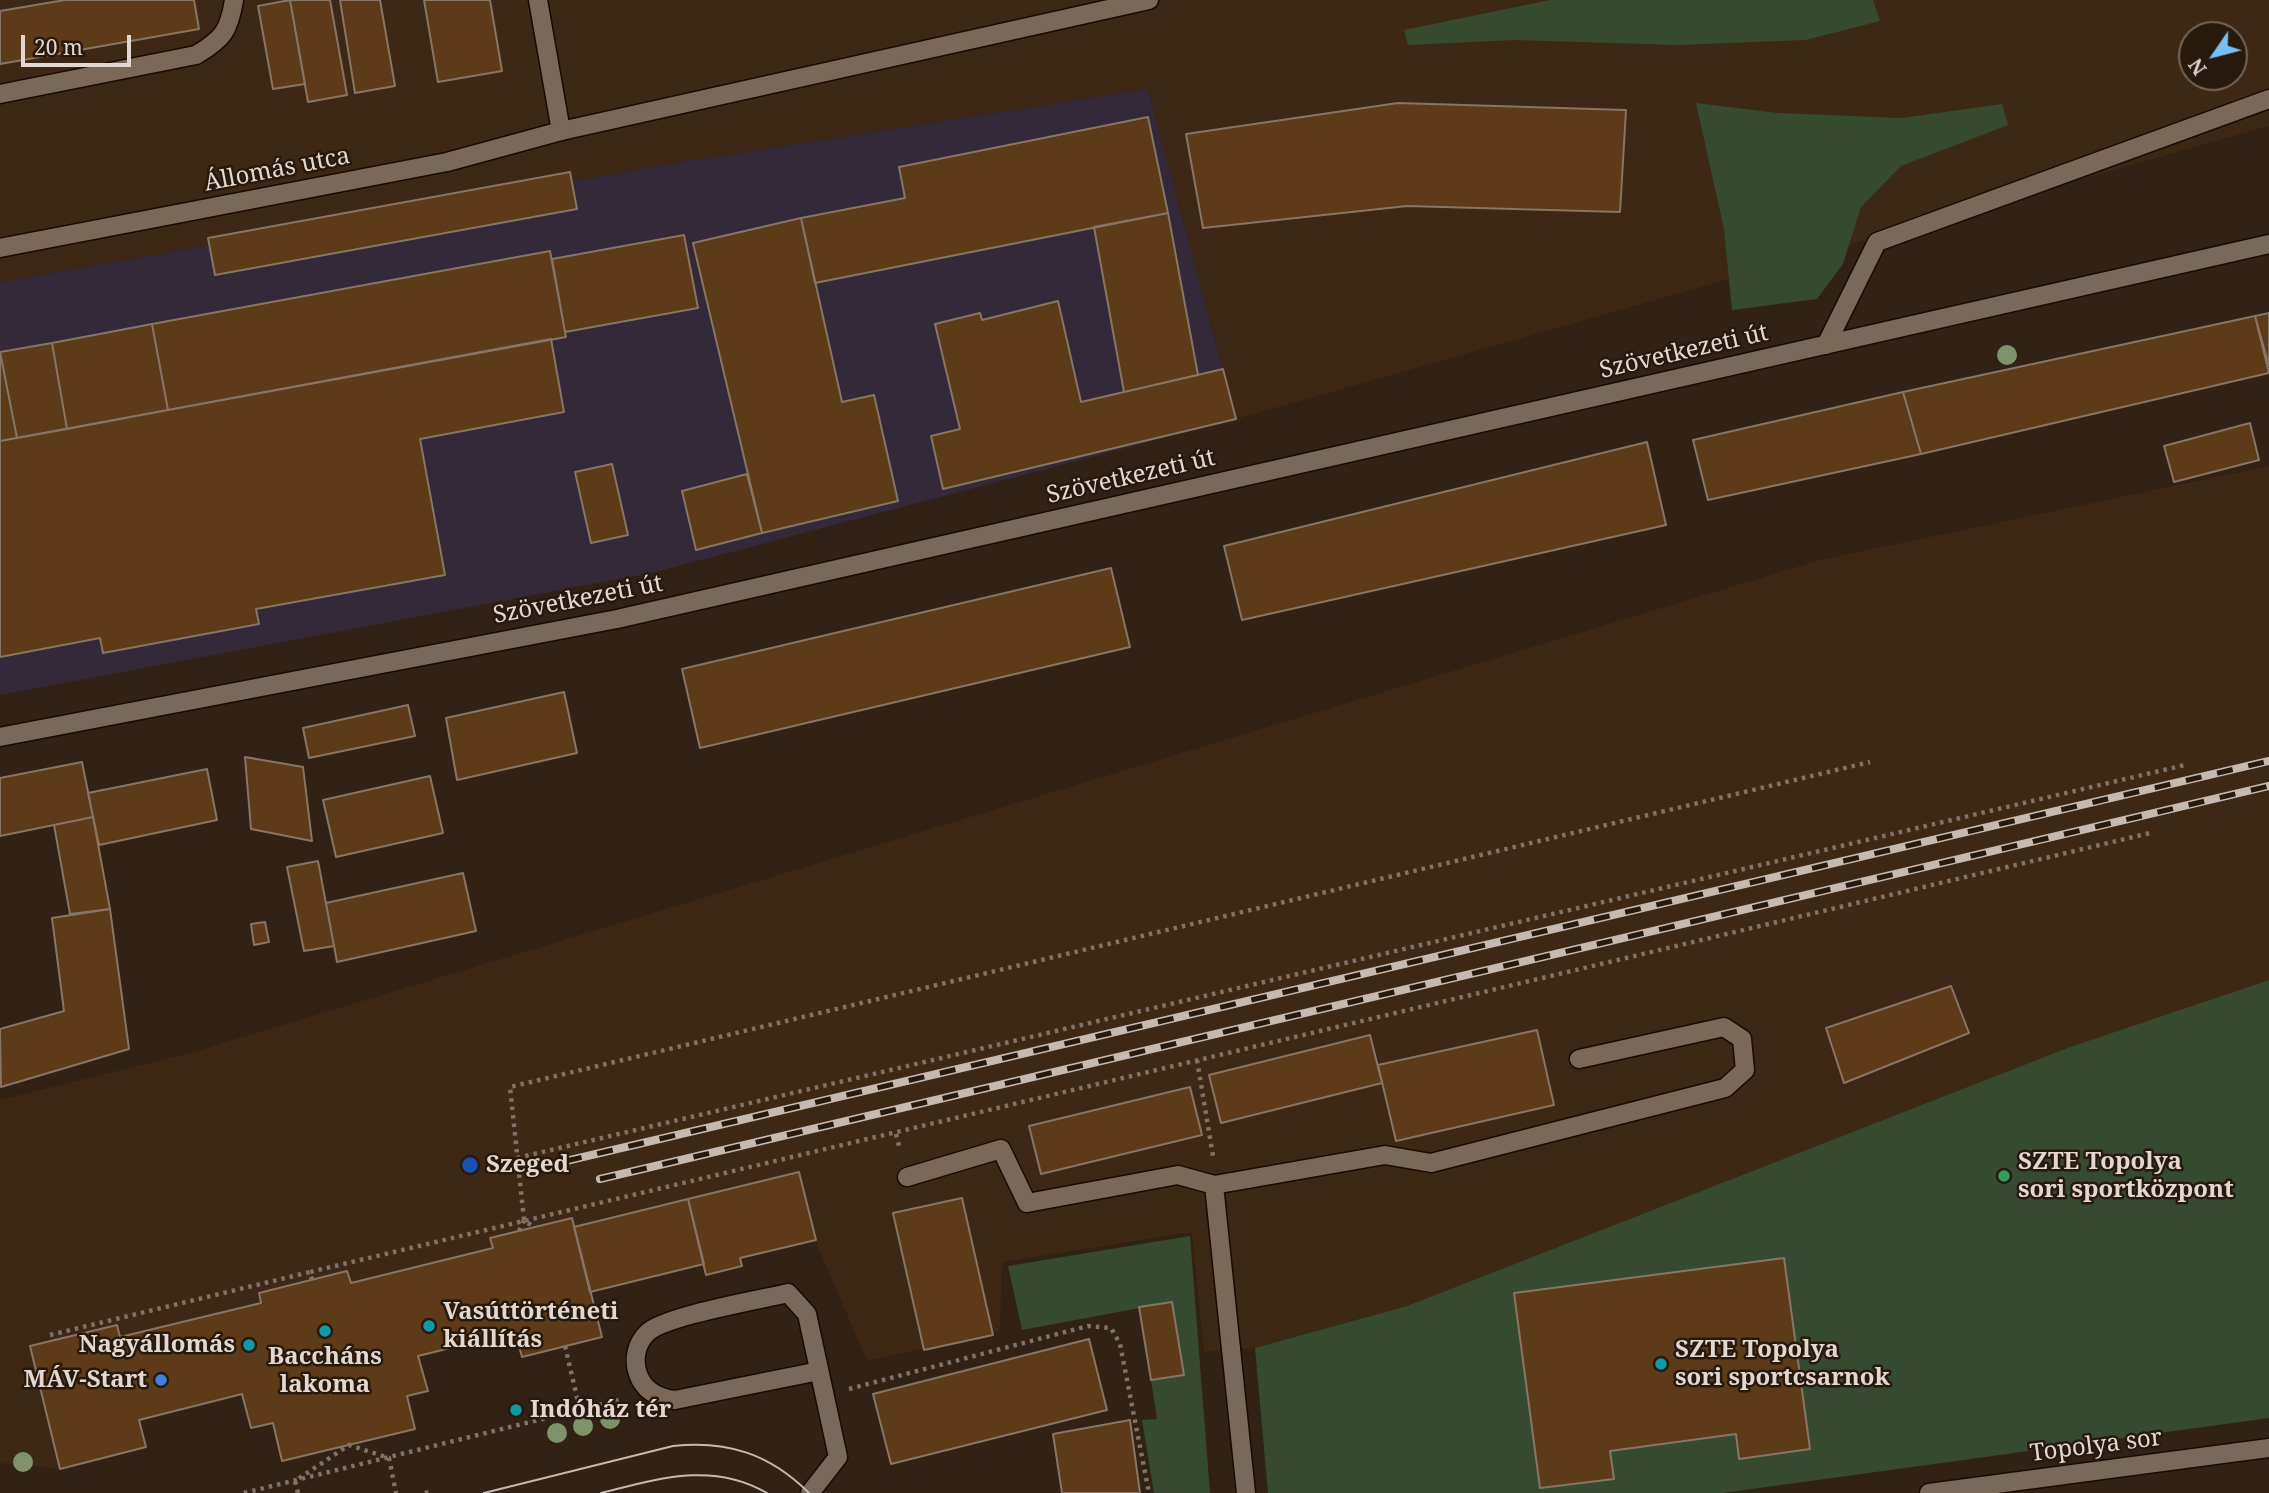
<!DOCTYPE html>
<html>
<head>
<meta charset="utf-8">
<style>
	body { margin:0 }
	#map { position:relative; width:2269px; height:1493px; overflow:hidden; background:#312215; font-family:"Noto Serif",serif }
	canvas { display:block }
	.north { position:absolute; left:2178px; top:21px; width:70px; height:70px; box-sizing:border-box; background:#27190c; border:2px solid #72655a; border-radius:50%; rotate:235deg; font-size:19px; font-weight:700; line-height:28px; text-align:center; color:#e3d8d0 }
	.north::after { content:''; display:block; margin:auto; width:24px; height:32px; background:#76c0f7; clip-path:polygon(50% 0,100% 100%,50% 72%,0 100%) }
	.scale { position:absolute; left:21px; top:35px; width:110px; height:32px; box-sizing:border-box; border:4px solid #e3d8d0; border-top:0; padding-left:9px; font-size:21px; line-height:24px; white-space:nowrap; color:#e3d8d0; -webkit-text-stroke:5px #27190c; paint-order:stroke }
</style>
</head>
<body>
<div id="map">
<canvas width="2269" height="1493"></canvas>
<div class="north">N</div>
<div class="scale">20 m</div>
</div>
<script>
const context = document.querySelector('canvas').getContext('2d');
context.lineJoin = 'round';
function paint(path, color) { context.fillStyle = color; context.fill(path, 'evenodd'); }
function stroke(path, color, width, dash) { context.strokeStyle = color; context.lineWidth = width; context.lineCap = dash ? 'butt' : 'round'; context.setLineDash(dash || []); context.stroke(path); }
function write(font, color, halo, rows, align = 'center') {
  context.font = font + ' "Noto Serif",serif'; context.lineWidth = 5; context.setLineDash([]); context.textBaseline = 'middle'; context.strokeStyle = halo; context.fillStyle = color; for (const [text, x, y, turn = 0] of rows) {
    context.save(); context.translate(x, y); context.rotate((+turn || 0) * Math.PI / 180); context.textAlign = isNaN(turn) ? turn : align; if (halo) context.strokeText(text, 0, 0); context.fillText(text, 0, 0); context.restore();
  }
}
paint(new Path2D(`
	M 0,0 L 2269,0 L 2269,126 L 1236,419 L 1148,89 L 676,163 L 0,282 ZM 2192,35 L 2234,35 L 2234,77 L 2192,77 Z
	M 2269,466 L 2269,980 L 2070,1047 L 1407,1306 L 1255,1348 L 1204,1352 L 1192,1232 L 1002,1262 L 1000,1331 L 867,1361 L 815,1240 L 740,1258 L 742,1266 L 706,1275 L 703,1264 L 591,1292 L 602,1337 L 522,1357 L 515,1332 L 419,1355 L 428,1391 L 407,1397 L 415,1429 L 282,1461 L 273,1423 L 251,1428 L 242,1394 L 140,1420 L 146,1447 L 60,1469 L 0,1463 L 0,1100 L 190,1053 L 1820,560 Z`), '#3d2816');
paint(new Path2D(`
	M 1148,89 L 1236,419 L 656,572 L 0,695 L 0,282 L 676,163 Z`), '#332938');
paint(new Path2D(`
	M 1550,0 L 1873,0 L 1880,21 L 1806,40 L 1677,45 L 1515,40 L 1408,45 L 1404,30 Z
	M 1696,103 L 1778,113 L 1902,118 L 2002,104 L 2008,125 L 1901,166 L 1861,207 L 1843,264 L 1817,299 L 1732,310 L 1724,229 Z
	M 2269,980 L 2269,1418 L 1723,1493 L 1268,1493 L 1255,1348 L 1407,1306 L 2070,1047 Z
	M 1190,1236 L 1210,1493 L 1154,1493 L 1142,1420 L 1157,1419 L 1151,1380 L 1184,1375 L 1172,1302 L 1022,1330 L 1008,1266 Z`), '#354a2f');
const building = new Path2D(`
	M 65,0 L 194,0 L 199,29 L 0,64 L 0,11 Z
	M 290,0 L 305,84 L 273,89 L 258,6 Z
	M 290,0 L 330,0 L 347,95 L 308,102 Z
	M 340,0 L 380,0 L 395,86 L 355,93 Z
	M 424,0 L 490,0 L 502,71 L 438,82 Z
	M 1398,103 L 1626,110 L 1620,212 L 1407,206 L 1203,228 L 1186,134 Z
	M 1148,117 L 1168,213 L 815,283 L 801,218 L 905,198 L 899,167 Z
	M 570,172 L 577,209 L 215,275 L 208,238 Z
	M 1168,213 L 1198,375 L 1124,392 L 1094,227 Z
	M 801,218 L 842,402 L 874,395 L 898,501 L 762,533 L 693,243 Z
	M 684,235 L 698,308 L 565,332 L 552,259 Z
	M 550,251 L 566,337 L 168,410 L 152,324 Z
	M 1058,301 L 1081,402 L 1223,369 L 1236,419 L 943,489 L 931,436 L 960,429 L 935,324 L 980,313 L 982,320 Z
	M 2269,313 L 2269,366 L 2255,316 Z
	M 2255,316 L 2269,373 L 1921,454 L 1903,392 Z
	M 152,324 L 168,410 L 67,429 L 52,343 Z
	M 551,339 L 564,412 L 420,439 L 445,575 L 256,609 L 259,624 L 103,653 L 100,638 L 0,657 L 0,441 Z
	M 52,343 L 67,429 L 17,438 L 0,352 Z
	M 0,352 L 17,438 L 0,441 Z
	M 1903,392 L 1921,454 L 1708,500 L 1693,440 Z
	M 2250,423 L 2259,460 L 2174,482 L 2164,446 Z
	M 1647,442 L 1666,525 L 1242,620 L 1224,546 Z
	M 612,464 L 628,535 L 591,543 L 575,472 Z
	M 747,474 L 762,533 L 696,550 L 682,491 Z
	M 1111,568 L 1130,647 L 700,748 L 682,669 Z
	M 564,692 L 577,753 L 457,780 L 446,718 Z
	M 408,705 L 415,736 L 309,758 L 303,728 Z
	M 245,757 L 303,767 L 312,841 L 251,829 Z
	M 82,762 L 93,817 L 0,836 L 0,778 Z
	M 207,769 L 217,820 L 99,845 L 88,793 Z
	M 430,776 L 443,833 L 336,857 L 323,800 Z
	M 93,817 L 110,909 L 70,914 L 54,825 Z
	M 318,861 L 334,946 L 304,951 L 287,867 Z
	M 463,873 L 476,931 L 337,962 L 326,903 Z
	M 110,909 L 129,1049 L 1,1087 L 0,1029 L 64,1011 L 52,918 Z
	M 265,922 L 269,942 L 254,945 L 251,924 Z
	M 1951,986 L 1969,1033 L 1844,1083 L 1826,1028 Z
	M 1537,1030 L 1554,1105 L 1396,1141 L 1378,1065 Z
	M 1370,1035 L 1382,1083 L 1221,1123 L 1209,1075 Z
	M 1190,1087 L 1202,1135 L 1041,1174 L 1029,1126 Z
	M 799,1172 L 816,1240 L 740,1258 L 742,1266 L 706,1275 L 688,1199 Z
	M 962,1198 L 993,1335 L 924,1350 L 893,1213 Z
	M 688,1199 L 704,1264 L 590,1292 L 574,1227 Z
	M 572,1218 L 602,1337 L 522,1357 L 515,1332 L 418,1356 L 428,1391 L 407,1396 L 415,1429 L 282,1461 L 273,1423 L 251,1428 L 242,1394 L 139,1420 L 146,1447 L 60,1469 L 30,1346 L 117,1325 L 120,1337 L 261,1303 L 259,1293 L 347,1271 L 351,1283 L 493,1248 L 490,1238 Z
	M 1784,1258 L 1810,1449 L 1739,1459 L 1736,1434 L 1610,1451 L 1614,1479 L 1540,1488 L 1514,1293 Z
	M 1172,1302 L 1184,1375 L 1151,1380 L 1139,1307 Z
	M 1089,1339 L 1107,1410 L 891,1464 L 873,1394 Z
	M 1130,1420 L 1140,1493 L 1062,1493 L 1053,1434 Z`);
paint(building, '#5d3a18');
stroke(building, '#877565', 2);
const service = new Path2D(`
	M 538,0 L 561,131 L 1149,0
	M 0,94 L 196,55 C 223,39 229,31 234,0
	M 1826,345 L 1877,242 L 2269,99
	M 907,1177 L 1001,1149 L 1027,1203 L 1178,1175 L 1214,1185 L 1385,1155 L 1431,1163 L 1725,1088 L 1745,1070 L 1742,1039 L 1724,1027 L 1579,1059
	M 1214,1185 L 1231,1349
	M 810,1493 L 838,1457 L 807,1314 L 788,1293 C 759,1300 664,1316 647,1333 C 636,1344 633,1360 638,1374 C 644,1391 658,1398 675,1400 L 819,1371`);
const minor = new Path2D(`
	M 0,248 L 447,162 L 561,131
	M 0,737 L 617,619 L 2269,244
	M 1231,1349 L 1246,1493
	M 1929,1493 L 2269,1448`);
stroke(service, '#190b02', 21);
stroke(minor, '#190b02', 21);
stroke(new Path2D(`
	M 1197,1060 L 1213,1156
	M 896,1134 L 900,1150
	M 517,1158 L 2185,765
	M 524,1220 L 510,1087 L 1870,762
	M 519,1231 L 524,1220 L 535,1228
	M 312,1280 L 310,1272 L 2150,833
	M 50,1335 L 310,1272
	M 565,1346 L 580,1410
	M 849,1389 L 1088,1326 L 1111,1328 L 1120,1344 L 1149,1493
	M 244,1493 L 619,1400
	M 298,1493 L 295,1481 L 349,1445 L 389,1458 L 396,1493
	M 425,1493 L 429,1492`), '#807268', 4.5, [3.5, 5]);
stroke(service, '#7a6859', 18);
stroke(minor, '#7a6859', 18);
stroke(new Path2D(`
	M 484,1493 L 673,1446 C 727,1440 770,1454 809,1493
	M 601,1493 C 658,1479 712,1461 767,1493`), '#c5bab1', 2);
const rail = new Path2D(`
	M 566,1161 L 2269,761
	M 600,1179 L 2269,786`);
stroke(rail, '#c5bab1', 8);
stroke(rail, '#27190c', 5, [16]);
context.fillStyle = '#7e936a';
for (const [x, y] of [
	[2007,355],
	[610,1419],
	[583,1426],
	[557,1433],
	[23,1462]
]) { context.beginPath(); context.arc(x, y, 10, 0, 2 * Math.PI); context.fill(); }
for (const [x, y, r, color] of [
	[470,1165,9,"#1a4fb4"],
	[2004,1176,7,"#2e9e5b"],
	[429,1326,7,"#0f9aa8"],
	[325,1331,7,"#0f9aa8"],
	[249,1345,7,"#0f9aa8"],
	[1661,1364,7,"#0f9aa8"],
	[161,1380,7,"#3f7fe0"],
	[516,1410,7,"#0f9aa8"]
]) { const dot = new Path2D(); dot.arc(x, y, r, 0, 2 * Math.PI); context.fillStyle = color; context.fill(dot); stroke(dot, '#27190c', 2.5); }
write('24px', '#e3d8d0', '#27190c', [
	["Állomás utca",277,170,-11],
	["Szövetkezeti út",1684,352,-13],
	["Szövetkezeti út",1131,477,-13],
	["Szövetkezeti út",578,600,-11],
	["Topolya sor",2096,1446,-7]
]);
write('bold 24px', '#e3d8d0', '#27190c', [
	["SZTE Topolya",2018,1162],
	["sori sportközpont",2018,1190],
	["Szeged",486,1165],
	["Vasúttörténeti",443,1312],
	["kiállítás",443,1340],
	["Nagyállomás",235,1345,"right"],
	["SZTE Topolya",1675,1350],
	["sori sportcsarnok",1675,1378],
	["Baccháns",325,1357,"center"],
	["lakoma",325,1385,"center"],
	["MÁV-Start",147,1380,"right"],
	["Indóház tér",530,1410]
], 'left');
</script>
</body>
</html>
